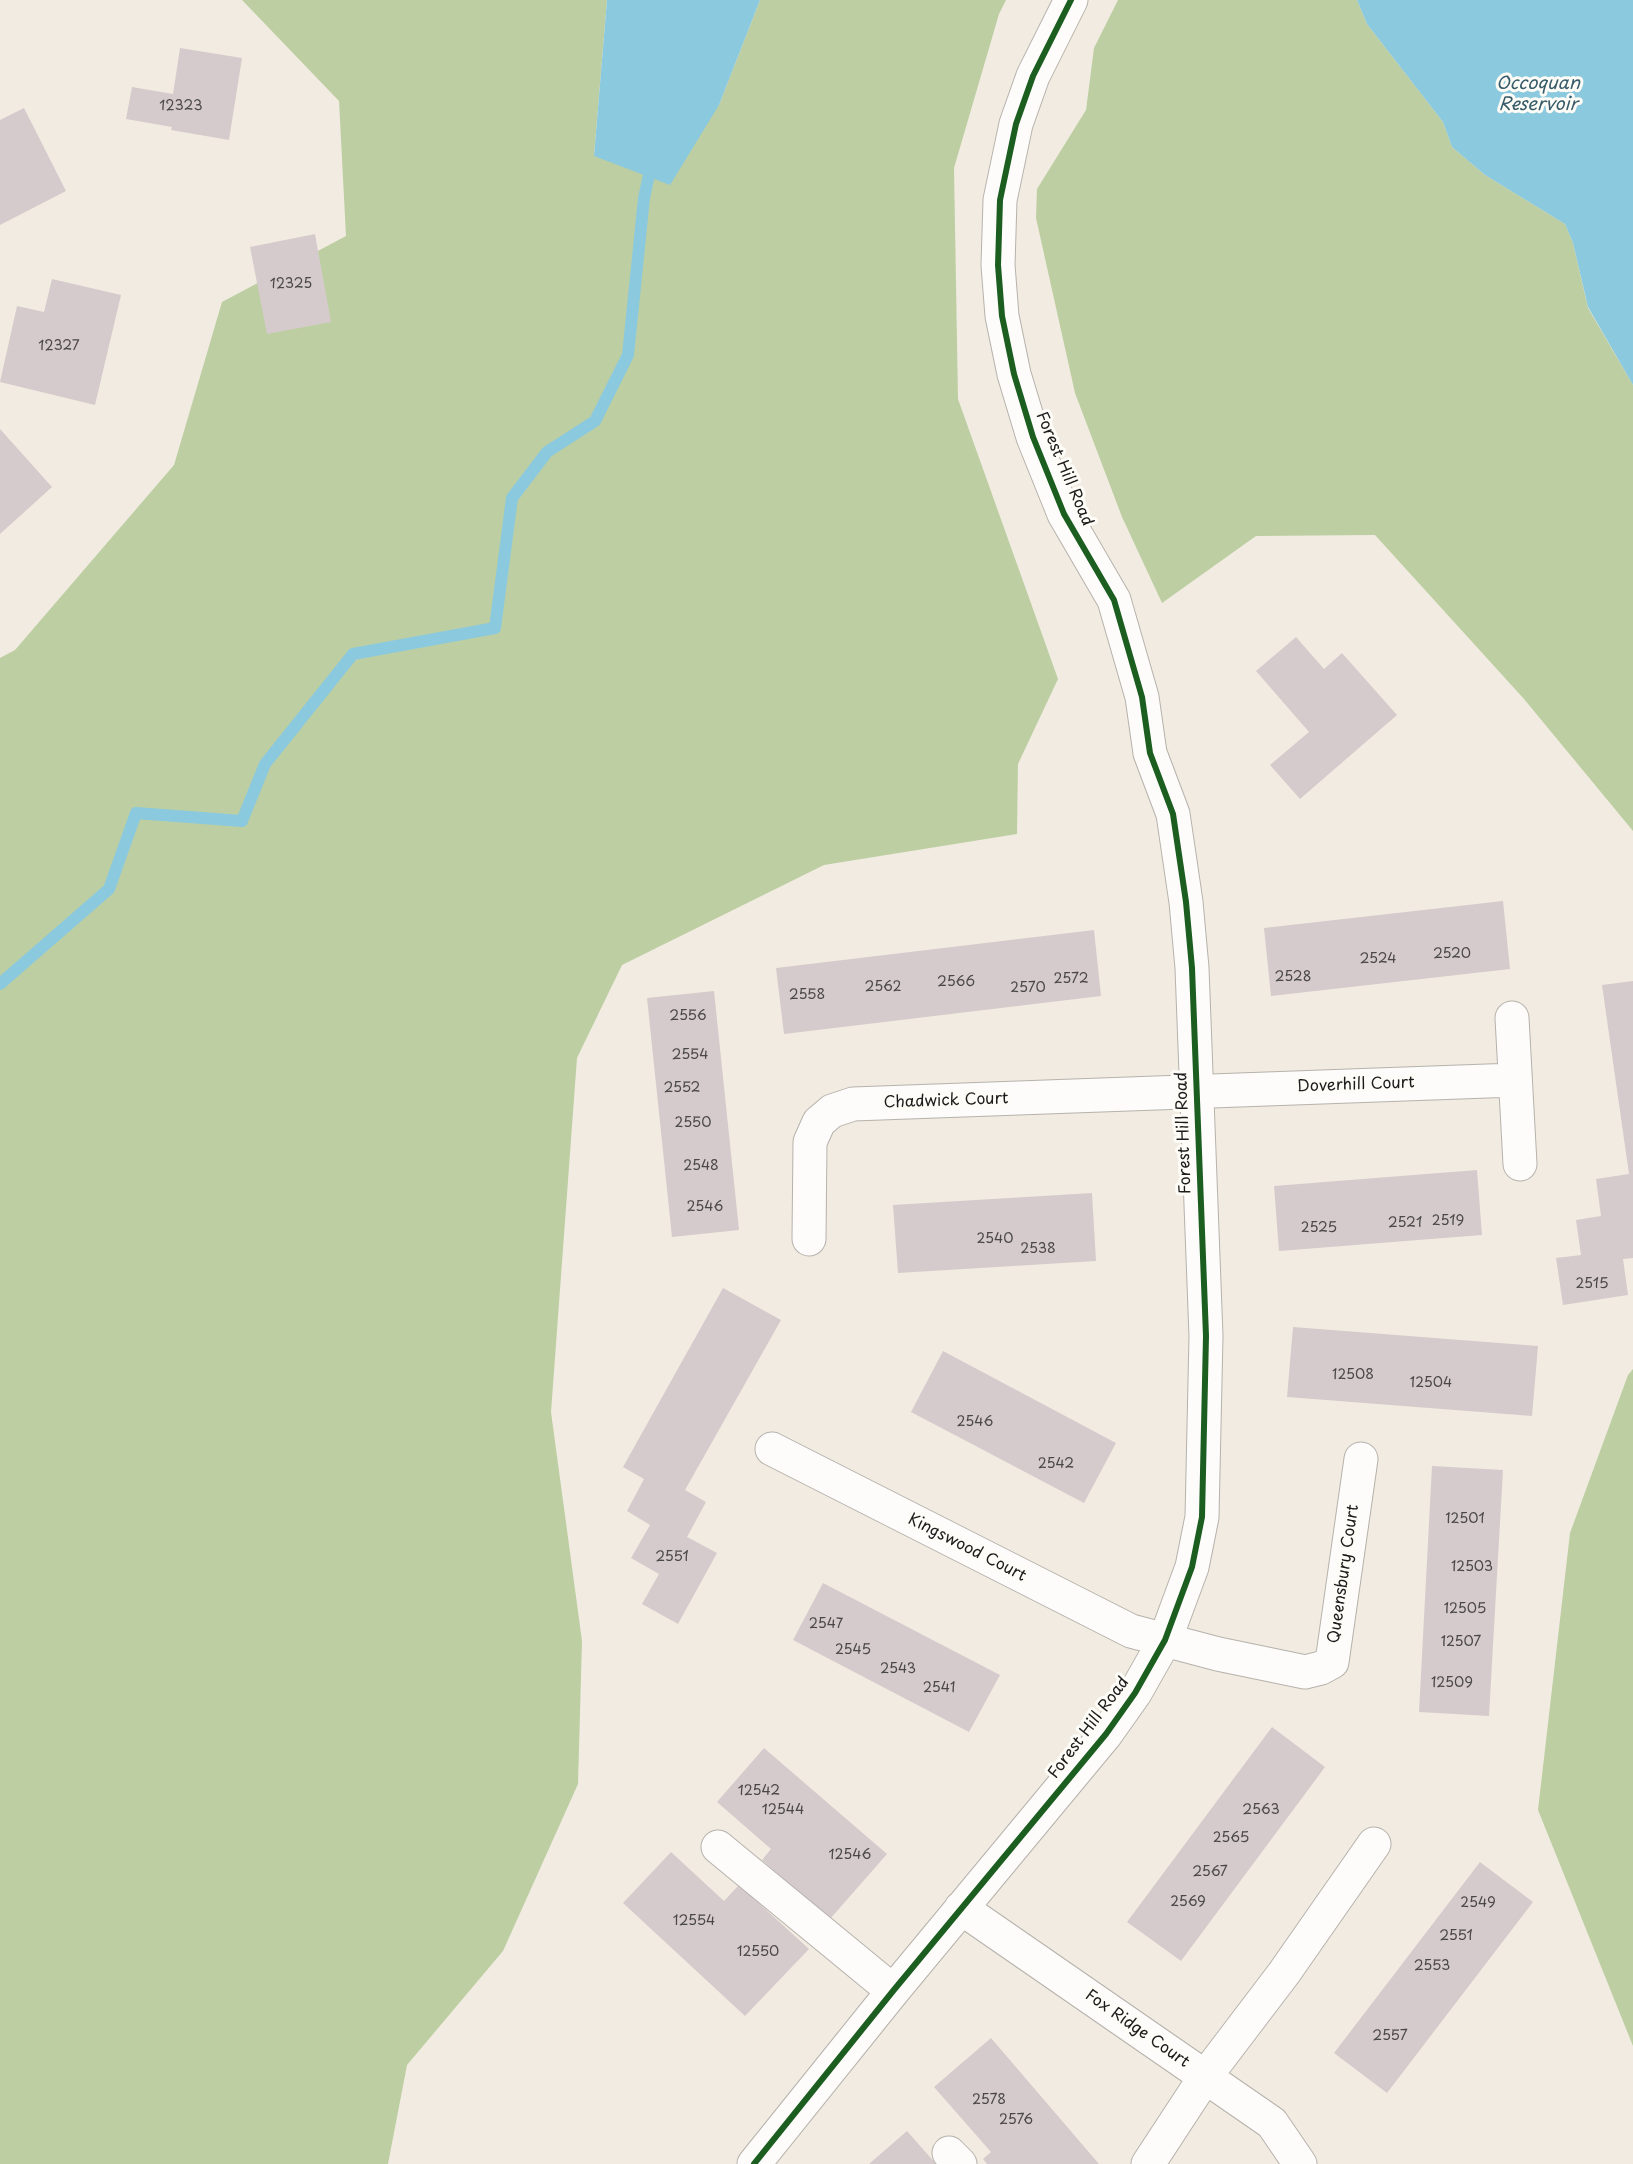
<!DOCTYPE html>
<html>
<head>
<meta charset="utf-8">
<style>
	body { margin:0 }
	canvas { display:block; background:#f1ebe1 }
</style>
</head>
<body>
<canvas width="1633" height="2164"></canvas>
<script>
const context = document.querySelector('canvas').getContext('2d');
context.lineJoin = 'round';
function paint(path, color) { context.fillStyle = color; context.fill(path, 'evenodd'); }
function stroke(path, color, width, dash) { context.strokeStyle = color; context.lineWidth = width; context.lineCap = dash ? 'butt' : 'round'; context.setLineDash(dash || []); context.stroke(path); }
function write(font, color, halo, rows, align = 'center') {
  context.font = font + ' "Playpen Sans",sans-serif'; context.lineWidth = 6; context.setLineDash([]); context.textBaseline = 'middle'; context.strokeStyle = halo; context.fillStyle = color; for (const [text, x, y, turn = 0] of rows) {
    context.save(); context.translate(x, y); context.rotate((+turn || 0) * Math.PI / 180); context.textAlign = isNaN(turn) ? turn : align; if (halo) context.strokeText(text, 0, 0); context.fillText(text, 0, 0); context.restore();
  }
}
paint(new Path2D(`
	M 242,0 L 607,0 L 594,156 L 719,105 L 760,0 L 1006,0 L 999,14 L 954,168 L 958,399 L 1058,679 L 1018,764 L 1017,834 L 824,865 L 622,965 L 577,1058 L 551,1412 L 582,1641 L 578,1784 L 503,1951 L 407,2065 L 388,2164 L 0,2164 L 0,658 L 15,650 L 174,465 L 222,302 L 346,236 L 339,101 Z
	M 1118,0 L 1357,0 L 1367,24 L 1443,122 L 1452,147 L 1485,175 L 1565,224 L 1573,243 L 1588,308 L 1633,385 L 1633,831 L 1524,699 L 1375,535 L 1256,536 L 1162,603 L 1122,517 L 1075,393 L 1036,218 L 1037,189 L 1086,110 L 1094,48 Z
	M 1633,1369 L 1633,2046 L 1538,1810 L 1570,1533 L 1628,1375 Z`), '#bdcfa2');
paint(new Path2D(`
	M 607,0 L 760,0 L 719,105 L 670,185 L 594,156 Z
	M 1357,0 L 1633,0 L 1633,385 L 1588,307 L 1573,243 L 1565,224 L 1485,175 L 1452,147 L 1443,122 L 1367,24 Z`), '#8bc9de');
stroke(new Path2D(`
	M 0,984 L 109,889 L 136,813 L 242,821 L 265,764 L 353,654 L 495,628 L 512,498 L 547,452 L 595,421 L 628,355 L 644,198 L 652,161`), '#8bc9de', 12);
paint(new Path2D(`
	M 180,48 L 242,58 L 229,140 L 171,130 L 172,127 L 126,119 L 132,87 L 173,94 Z
	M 24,108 L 66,191 L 0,225 L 0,120 Z
	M 315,234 L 331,322 L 267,334 L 250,247 Z
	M 52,279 L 121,295 L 95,405 L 0,382 L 17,306 L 44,312 Z
	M 0,429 L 52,487 L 0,534 Z
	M 1296,637 L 1324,669 L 1342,653 L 1397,715 L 1300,799 L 1270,765 L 1309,732 L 1256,671 Z
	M 1503,901 L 1510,969 L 1271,996 L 1264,928 Z
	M 1094,930 L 1101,996 L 784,1034 L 776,968 Z
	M 1633,981 L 1633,1258 L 1623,1259 L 1628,1295 L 1563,1305 L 1556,1258 L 1581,1255 L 1576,1220 L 1601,1216 L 1596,1179 L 1629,1174 L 1602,985 Z
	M 714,991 L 739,1230 L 672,1237 L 647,998 Z
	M 1477,1170 L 1482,1235 L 1279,1251 L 1274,1186 Z
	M 1092,1193 L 1096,1261 L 898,1273 L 893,1205 Z
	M 723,1288 L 781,1320 L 685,1490 L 706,1502 L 687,1537 L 717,1553 L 678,1624 L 642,1604 L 659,1574 L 631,1558 L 650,1525 L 627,1511 L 644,1479 L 623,1467 Z
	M 1293,1327 L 1538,1346 L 1532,1416 L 1287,1397 Z
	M 943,1351 L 1116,1443 L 1084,1503 L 911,1412 Z
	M 1432,1466 L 1503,1470 L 1489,1716 L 1419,1712 Z
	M 823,1583 L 1000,1675 L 969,1732 L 793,1640 Z
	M 1272,1727 L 1325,1767 L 1181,1961 L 1127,1922 Z
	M 764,1748 L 887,1854 L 830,1919 L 762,1860 L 771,1849 L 717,1802 Z
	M 671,1852 L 724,1901 L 739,1885 L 809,1949 L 745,2016 L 623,1903 Z
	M 1480,1862 L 1533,1902 L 1387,2093 L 1334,2053 Z
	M 991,2038 L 1099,2164 L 987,2164 L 983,2159 L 991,2152 L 934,2087 Z
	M 907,2131 L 936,2164 L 869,2164 Z`), '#d6cbcc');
const minor = new Path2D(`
	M 1512,1018 L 1520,1164
	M 809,1239 L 810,1142 L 819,1122 L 832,1111 L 853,1104 L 1515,1080
	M 772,1449 L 1131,1631 L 1218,1654 L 1305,1672 L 1321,1668 L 1332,1662 L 1361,1459
	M 718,1847 L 893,1991
	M 961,1908 L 1272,2123 L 1300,2164
	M 949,2153 L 960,2164
	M 754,2164 L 893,1991 L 1106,1734 L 1135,1693 L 1165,1640 L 1192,1567 L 1202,1517 L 1206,1336 L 1192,968 L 1186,902 L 1173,814 L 1150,753 L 1142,697 L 1114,600 L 1064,514 L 1033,437 L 1014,374 L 1002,316 L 998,265 L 1000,200 L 1016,124 L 1033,76 L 1071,0
	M 1148,2164 L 1205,2077 L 1284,1973 L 1374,1844`);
stroke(minor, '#b6b2ac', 35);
stroke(minor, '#fdfcfa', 33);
stroke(new Path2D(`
	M 754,2164 L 893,1991 L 1106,1734 L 1135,1693 L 1165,1640 L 1192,1567 L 1202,1517 L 1206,1336 L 1192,968 L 1186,902 L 1173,814 L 1150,753 L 1142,697 L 1114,600 L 1064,514 L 1033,437 L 1014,374 L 1002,316 L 998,265 L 1000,200 L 1016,124 L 1033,76 L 1071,0`), '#1b5e20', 6);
write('14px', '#4a4848', null, [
	["12323",181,106],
	["12325",291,284],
	["12327",59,346],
	["2520",1452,954],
	["2524",1378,959],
	["2528",1293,977],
	["2572",1071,979],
	["2566",956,982],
	["2562",883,987],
	["2570",1028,988],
	["2558",807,995],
	["2556",688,1016],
	["2554",690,1055],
	["2552",682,1088],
	["2550",693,1123],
	["2548",701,1166],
	["2546",705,1207],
	["2519",1448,1221],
	["2521",1405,1223],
	["2525",1319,1228],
	["2540",995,1239],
	["2538",1038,1249],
	["2515",1592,1284],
	["12508",1353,1375],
	["12504",1431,1383],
	["2546",975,1422],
	["2542",1056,1464],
	["12501",1465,1519],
	["2551",672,1557],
	["12503",1472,1567],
	["12505",1465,1609],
	["2547",826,1624],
	["12507",1461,1642],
	["2545",853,1650],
	["2543",898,1669],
	["12509",1452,1683],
	["2541",939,1688],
	["12542",759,1791],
	["12544",783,1810],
	["2563",1261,1810],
	["2565",1231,1838],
	["12546",850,1855],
	["2567",1210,1872],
	["2569",1188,1902],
	["2549",1478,1903],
	["12554",694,1921],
	["2551",1456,1936],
	["12550",758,1952],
	["2553",1432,1966],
	["2557",1390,2036],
	["2578",989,2100],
	["2576",1016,2120]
]);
write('16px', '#1c1c1c', '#fdfcf7', [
	["Forest Hill Road",1064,469,67],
	["Doverhill Court",1356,1085,-2],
	["Chadwick Court",946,1101,-2],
	["Forest Hill Road",1184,1133,-92],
	["Kingswood Court",967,1548,27],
	["Queensbury Court",1344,1574,-82],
	["Forest Hill Road",1089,1728,-53],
	["Fox Ridge Court",1137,2029,35]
]);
write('italic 18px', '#375b69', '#fdfcf7', [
	["Occoquan",1538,84],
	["Reservoir",1538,105]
]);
</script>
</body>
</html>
